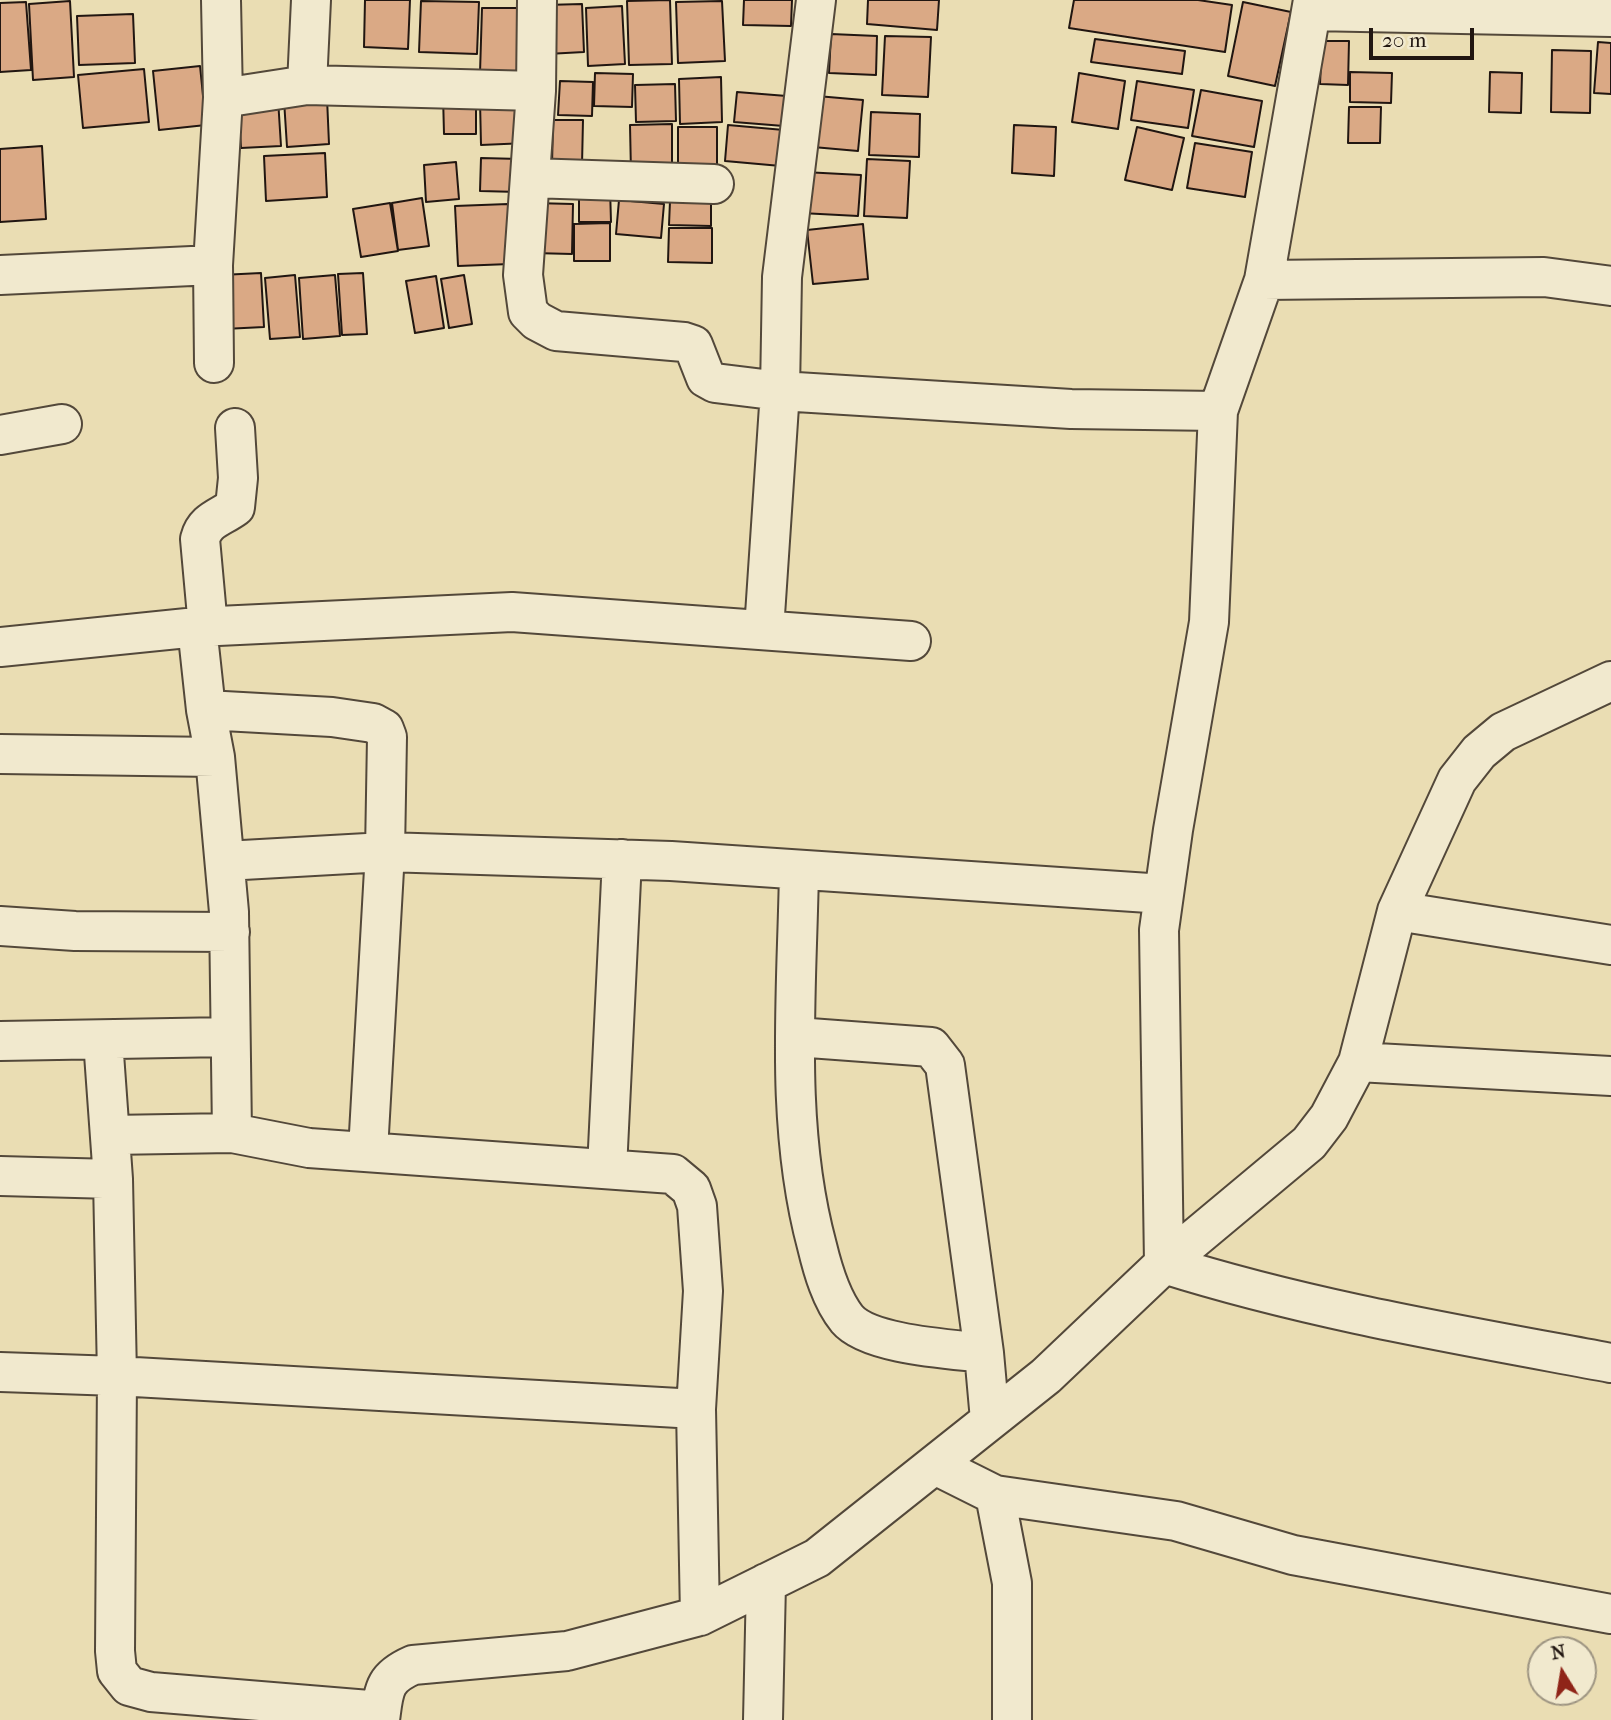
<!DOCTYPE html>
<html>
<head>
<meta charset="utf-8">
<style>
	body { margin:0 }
	#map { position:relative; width:1611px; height:1720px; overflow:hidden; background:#eaddb3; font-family:"IM FELL French Canon",serif }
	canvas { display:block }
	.north { position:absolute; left:1527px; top:1636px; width:70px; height:70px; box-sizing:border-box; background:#f1e9ce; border:2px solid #9e9582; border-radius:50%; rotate:349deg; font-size:19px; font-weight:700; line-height:28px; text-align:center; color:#211611 }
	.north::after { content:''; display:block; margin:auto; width:24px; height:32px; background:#8f2418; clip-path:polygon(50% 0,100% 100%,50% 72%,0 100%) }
	.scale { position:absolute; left:1369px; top:28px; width:105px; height:32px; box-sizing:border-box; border:4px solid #211611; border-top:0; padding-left:9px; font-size:21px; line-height:24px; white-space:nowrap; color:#211611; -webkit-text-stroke:5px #f1e9ce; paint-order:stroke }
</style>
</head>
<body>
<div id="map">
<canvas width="1611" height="1720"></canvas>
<div class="north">N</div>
<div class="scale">20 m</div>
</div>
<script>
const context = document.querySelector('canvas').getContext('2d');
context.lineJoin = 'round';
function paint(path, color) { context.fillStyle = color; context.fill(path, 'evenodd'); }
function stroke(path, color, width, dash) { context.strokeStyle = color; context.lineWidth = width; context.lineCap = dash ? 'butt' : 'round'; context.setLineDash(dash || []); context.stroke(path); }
const building = new Path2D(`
	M 365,0 L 410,0 L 408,49 L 364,47 Z
	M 670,0 L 672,64 L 629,65 L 627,1 Z
	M 744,0 L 792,0 L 791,26 L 743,25 Z
	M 868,0 L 939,0 L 937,30 L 867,24 Z
	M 1074,0 L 1198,0 L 1232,5 L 1225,52 L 1069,28 Z
	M 70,1 L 74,77 L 33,80 L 29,4 Z
	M 421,1 L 479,2 L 477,54 L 419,52 Z
	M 722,1 L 725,61 L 678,63 L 676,2 Z
	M 26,2 L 31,70 L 0,72 L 0,3 Z
	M 1243,2 L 1291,12 L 1275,86 L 1228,76 Z
	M 582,4 L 584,52 L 547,54 L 545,5 Z
	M 622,6 L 625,64 L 588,66 L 586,8 Z
	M 482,8 L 526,8 L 525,74 L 480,73 Z
	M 133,14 L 135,63 L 79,65 L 77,16 Z
	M 831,34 L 877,36 L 876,75 L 829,73 Z
	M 885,36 L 931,37 L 928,97 L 882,95 Z
	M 1095,39 L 1185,51 L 1182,74 L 1091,62 Z
	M 1322,41 L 1349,41 L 1348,85 L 1320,84 Z
	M 1598,42 L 1611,43 L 1611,94 L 1594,93 Z
	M 1552,50 L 1591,51 L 1590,113 L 1551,112 Z
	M 200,66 L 206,125 L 159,130 L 153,71 Z
	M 144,69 L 149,122 L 83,128 L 78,75 Z
	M 1350,72 L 1392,73 L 1391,103 L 1350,102 Z
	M 1490,72 L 1522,73 L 1521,113 L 1489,112 Z
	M 595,73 L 633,74 L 632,107 L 594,106 Z
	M 1079,73 L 1125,81 L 1118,129 L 1072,122 Z
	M 721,77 L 722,122 L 680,124 L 679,79 Z
	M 560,81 L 593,82 L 592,116 L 558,115 Z
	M 1137,81 L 1194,90 L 1188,128 L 1131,120 Z
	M 675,84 L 676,121 L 636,122 L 635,85 Z
	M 1201,90 L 1262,101 L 1254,147 L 1192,136 Z
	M 737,92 L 799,97 L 796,127 L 734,122 Z
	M 443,95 L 476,95 L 476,134 L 444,134 Z
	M 817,96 L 863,100 L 858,151 L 813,147 Z
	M 327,98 L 329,144 L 287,147 L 284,100 Z
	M 278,99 L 281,146 L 241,148 L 238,102 Z
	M 526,99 L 527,143 L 481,145 L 480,101 Z
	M 1349,107 L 1381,107 L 1380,143 L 1348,143 Z
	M 871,112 L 920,114 L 919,157 L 869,155 Z
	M 553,120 L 583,120 L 582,165 L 552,165 Z
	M 672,124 L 672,172 L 631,173 L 630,125 Z
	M 728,125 L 795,131 L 792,167 L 725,161 Z
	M 1014,125 L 1056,127 L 1054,176 L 1012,173 Z
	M 678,127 L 717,127 L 717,173 L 678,174 Z
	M 1137,127 L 1184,138 L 1172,190 L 1125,180 Z
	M 1195,143 L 1252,152 L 1245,197 L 1187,188 Z
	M 42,146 L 46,219 L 0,222 L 0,149 Z
	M 325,153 L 327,197 L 266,201 L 264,156 Z
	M 481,158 L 520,159 L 519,192 L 480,191 Z
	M 867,159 L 910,161 L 907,218 L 864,216 Z
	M 456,162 L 459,199 L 426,202 L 424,165 Z
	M 804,172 L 861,175 L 858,216 L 801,213 Z
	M 579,188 L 610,188 L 611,222 L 579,222 Z
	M 422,198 L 429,246 L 398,250 L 392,203 Z
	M 619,200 L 664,204 L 661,238 L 616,234 Z
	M 670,201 L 711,202 L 711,226 L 669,225 Z
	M 390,203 L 398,251 L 361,257 L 353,209 Z
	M 533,203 L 573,204 L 572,254 L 533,253 Z
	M 508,204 L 510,264 L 458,266 L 455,206 Z
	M 610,223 L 610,261 L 574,261 L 574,224 Z
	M 863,224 L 868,279 L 813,284 L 807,230 Z
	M 669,228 L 712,228 L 712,263 L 668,262 Z
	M 261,273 L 264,327 L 224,329 L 221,275 Z
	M 363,273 L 367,334 L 342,335 L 338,274 Z
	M 295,275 L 300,337 L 270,339 L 265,278 Z
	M 335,275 L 340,336 L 303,339 L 299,278 Z
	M 464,275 L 472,324 L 449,328 L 441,279 Z
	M 436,276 L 444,328 L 415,333 L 406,281 Z`);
paint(building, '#daa985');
stroke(building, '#211611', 2);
const minor = new Path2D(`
	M 221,0 L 223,98
	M 311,0 L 307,85 L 536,91
	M 537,0 L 536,91 L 523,275 L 528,312 L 537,321 L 556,331 L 684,342 L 693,345 L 706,378 L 715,383 L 780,391 L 764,630
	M 816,0 L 782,277 L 780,391 L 1071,409 L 1218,411
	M 1313,0 L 1264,280 L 1218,411 L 1209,622 L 1173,830 L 1159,930 L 1164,1264 C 1310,1310 1461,1335 1611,1363
	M 1311,11 L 1611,17
	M 530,178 L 714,184
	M 0,275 L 213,265
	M 1264,280 L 1544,277 L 1611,286
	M 214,363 L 213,265 L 223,98 L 307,85
	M 0,435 L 62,424
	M 208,627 L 200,539 C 205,520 220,518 235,507 L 238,478 L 235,428
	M 0,647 L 197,627
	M 206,710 L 332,717 L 373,723 L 384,729 L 387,737 L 385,852 L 225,861
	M 0,754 L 215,757
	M 799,870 C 797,994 784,1124 817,1246 C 823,1271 831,1299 847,1319 C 869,1345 951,1349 984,1353
	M 1397,911 L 1611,945
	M 0,926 L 75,931 L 230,932
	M 796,1037 L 931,1047 L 945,1065 L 984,1353 L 990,1420
	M 103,1040 L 113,1179
	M 0,1041 L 229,1037
	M 1358,1062 L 1611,1076
	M 110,1135 L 232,1133
	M 368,1151 L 385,852 L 671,861 L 1164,894
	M 607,1169 L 622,859
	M 0,1176 L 113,1179 L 117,1376 L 115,1651 L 117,1671 L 129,1686 L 151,1692 L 381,1711
	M 0,1372 L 117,1376 L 696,1409
	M 935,1465 L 995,1495 L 1176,1521 L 1293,1555 L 1611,1614
	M 995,1495 L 1012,1583 L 1012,1720
	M 700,1616 L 696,1409 L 703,1291 L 697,1206 L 691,1189 L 673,1174 L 309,1148 L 232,1133 L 229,912 L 215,757 L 206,710 L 197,627 L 512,612 L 911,641
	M 380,1720 C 384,1690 383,1678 413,1665 L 567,1651 L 700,1616 L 817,1558 L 1046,1376 L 1164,1264 L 1309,1143 L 1329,1117 L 1358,1062 L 1397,911 L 1457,780 L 1479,752 L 1503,732 L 1611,681
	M 763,1720 L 766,1583`);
stroke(minor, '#53483a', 42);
stroke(minor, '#f1e9ce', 38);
</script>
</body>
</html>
